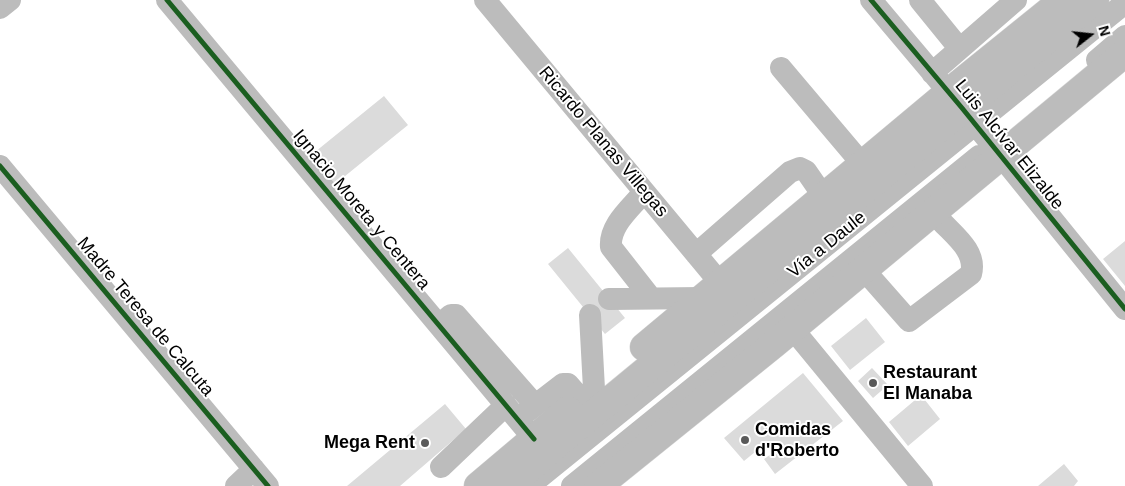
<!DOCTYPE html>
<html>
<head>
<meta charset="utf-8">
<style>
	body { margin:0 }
	#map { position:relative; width:1125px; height:486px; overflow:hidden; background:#fff; font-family:Helvetica,sans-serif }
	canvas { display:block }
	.north { position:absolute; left:1065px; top:10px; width:50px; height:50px; -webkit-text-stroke:4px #fff; paint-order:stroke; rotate:74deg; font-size:14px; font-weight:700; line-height:20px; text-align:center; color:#000 }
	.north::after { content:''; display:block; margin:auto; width:18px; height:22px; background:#000; clip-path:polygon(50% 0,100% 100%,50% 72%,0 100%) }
</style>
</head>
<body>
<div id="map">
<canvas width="1125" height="486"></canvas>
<div class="north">N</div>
</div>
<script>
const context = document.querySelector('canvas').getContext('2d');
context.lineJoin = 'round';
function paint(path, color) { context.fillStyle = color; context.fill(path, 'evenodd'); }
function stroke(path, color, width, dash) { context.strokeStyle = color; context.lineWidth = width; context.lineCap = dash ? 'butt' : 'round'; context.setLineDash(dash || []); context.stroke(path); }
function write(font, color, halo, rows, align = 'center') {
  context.font = font + ' Helvetica,sans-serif'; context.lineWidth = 4; context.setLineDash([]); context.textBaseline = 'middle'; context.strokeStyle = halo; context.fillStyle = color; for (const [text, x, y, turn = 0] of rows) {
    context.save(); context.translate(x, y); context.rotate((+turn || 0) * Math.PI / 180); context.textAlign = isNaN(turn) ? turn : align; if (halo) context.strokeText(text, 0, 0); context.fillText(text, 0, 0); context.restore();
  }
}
paint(new Path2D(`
	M 384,96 L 408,125 L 334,185 L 310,156 Z
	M 1125,241 L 1125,286 L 1103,259 Z
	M 568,248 L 625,318 L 605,334 L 548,264 Z
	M 866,318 L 885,342 L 850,370 L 831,346 Z
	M 872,368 L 888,385 L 873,398 L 858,381 Z
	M 803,373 L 843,421 L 775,474 L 764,459 L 774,452 L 766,443 L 744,461 L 724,438 Z
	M 921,395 L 940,419 L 908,446 L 889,422 Z
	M 445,404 L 466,429 L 400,486 L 347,486 Z
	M 1064,464 L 1078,481 L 1074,486 L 1038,486 Z`), '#dbdbdb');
const major = new Path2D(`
	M 644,347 L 949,92 L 1063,0
	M 478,486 L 568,410
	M 510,486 L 558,443 L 1095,0
	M 598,486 L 774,344 L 1125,53`);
stroke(major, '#dbdbdb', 29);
stroke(new Path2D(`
	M 167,0 L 534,439
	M 485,0 L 721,284
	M 871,0 L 962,108 L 1125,309
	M 920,0 L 959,48
	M 0,8 L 10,0
	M 1097,60 L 1125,36
	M 781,68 L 863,165
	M 932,73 L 1016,0
	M 0,166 L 268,486
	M 644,192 C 631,208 609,225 611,247 L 651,298
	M 696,254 L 790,172 L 800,168 L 806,171 L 824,197
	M 872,279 L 909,321 L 971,274 C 977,252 955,236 941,221
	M 609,299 L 703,298
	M 590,315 L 594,389
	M 439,325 L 451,315 L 456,315 L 535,405
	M 801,339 L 922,486
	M 524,414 L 563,384 L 568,384 L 581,399
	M 441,467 L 506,405
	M 236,486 L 254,469
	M 529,486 L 1125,3
	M 572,486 L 979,156`), '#bcbcbc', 22);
stroke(major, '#bcbcbc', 28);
stroke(new Path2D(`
	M 167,0 L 534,439
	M 871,0 L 962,108 L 1125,309
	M 0,166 L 268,486`), '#1b5e20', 5);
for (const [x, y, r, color] of [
	[873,383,5,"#595959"],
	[745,440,5,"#595959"],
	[425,443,5,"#595959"]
]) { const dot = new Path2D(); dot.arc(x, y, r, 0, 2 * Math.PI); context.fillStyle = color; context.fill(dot); stroke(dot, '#fff', 2); }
write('18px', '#000', '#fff', [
	["Ricardo Planas Villegas",603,142,50],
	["Luis Alcívar Elizalde",1009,145,51],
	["Ignacio Moreta y Centera",361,210,50],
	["Vía a Daule",827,245,-39],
	["Madre Teresa de Calcuta",145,317,50]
]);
write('bold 18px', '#000', '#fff', [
	["Restaurant",883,373],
	["El Manaba",883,394],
	["Comidas",755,430],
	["d'Roberto",755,451],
	["Mega Rent",415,443,"right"]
], 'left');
</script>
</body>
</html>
